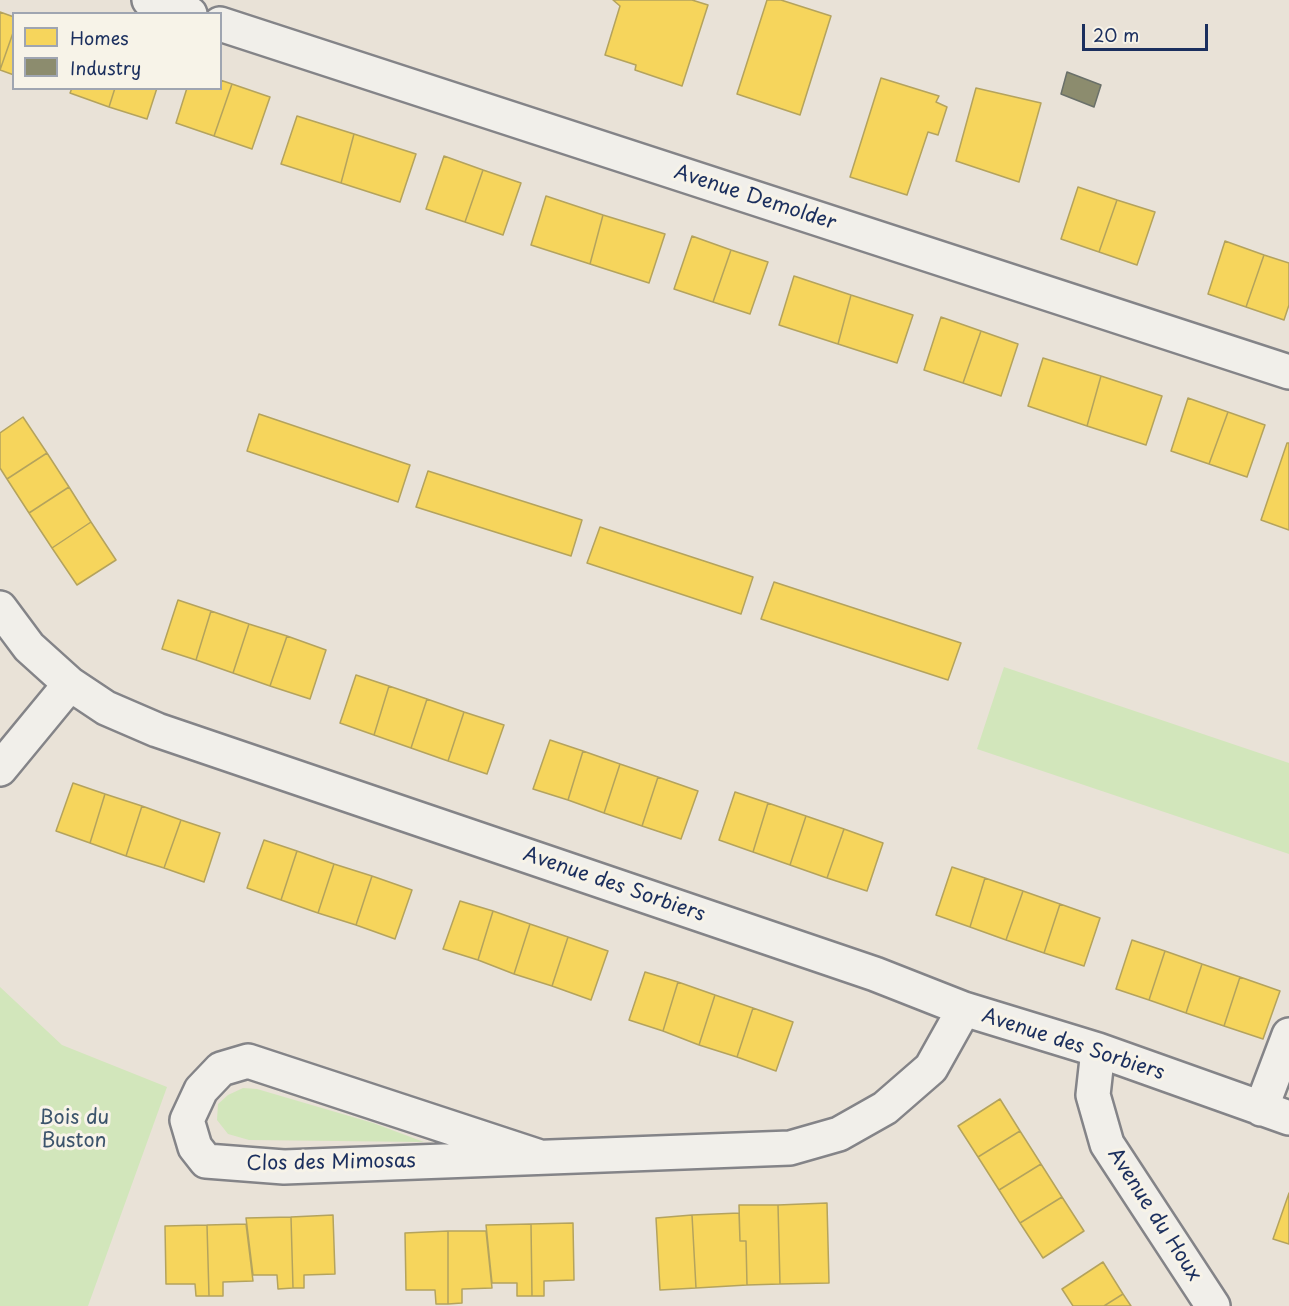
<!DOCTYPE html>
<html>
<head>
<meta charset="utf-8">
<style>
	body { margin:0 }
	#map { position:relative; width:1289px; height:1306px; overflow:hidden; background:#e9e2d7; font-family:"Playpen Sans",sans-serif }
	canvas { display:block }
	.legend { position:absolute; left:12px; top:12px; width:210px; height:78px; box-sizing:border-box; background:#f7f3e8; border:2px solid #9fa5b1; margin:0; padding:8px 10px; list-style:none; font-size:18px; color:#1b2f5e }
	.legend li { display:flex; align-items:center; gap:12px; height:30px }
	.legend b { width:30px; border:2px solid #9fa5b1 }
	.scale { position:absolute; left:1082px; top:24px; width:126px; height:27px; box-sizing:border-box; border:3px solid #1b2f5e; border-top:0; padding-left:8px; font-size:18px; line-height:21px; white-space:nowrap; color:#1b2f5e; -webkit-text-stroke:4px #f7f3e8; paint-order:stroke }
</style>
</head>
<body>
<div id="map">
<canvas width="1289" height="1306"></canvas>
<ul class="legend">
<li><b style="height:16px;background:#f6d55c"></b>Homes</li>
<li><b style="height:16px;background:#8c8c6e"></b>Industry</li>
</ul>
<div class="scale">20 m</div>
</div>
<script>
const context = document.querySelector('canvas').getContext('2d');
context.lineJoin = 'round';
function paint(path, color) { context.fillStyle = color; context.fill(path, 'evenodd'); }
function stroke(path, color, width, dash) { context.strokeStyle = color; context.lineWidth = width; context.lineCap = dash ? 'butt' : 'round'; context.setLineDash(dash || []); context.stroke(path); }
function write(font, color, halo, rows, align = 'center') {
  context.font = font + ' "Playpen Sans",sans-serif'; context.lineWidth = 6; context.setLineDash([]); context.textBaseline = 'middle'; context.strokeStyle = halo; context.fillStyle = color; for (const [text, x, y, turn = 0] of rows) {
    context.save(); context.translate(x, y); context.rotate((+turn || 0) * Math.PI / 180); context.textAlign = isNaN(turn) ? turn : align; if (halo) context.strokeText(text, 0, 0); context.fillText(text, 0, 0); context.restore();
  }
}
paint(new Path2D(`
	M 1004,667 L 1289,763 L 1289,854 L 977,749 Z
	M 0,987 L 62,1045 L 167,1087 L 88,1306 L 0,1306 Z
	M 243,1088 L 257,1089 L 373,1123 L 424,1142 L 249,1140 L 228,1134 L 217,1120 L 218,1104 L 228,1095 Z`), '#d2e6bb');
const homes = new Path2D(`
	M 613,0 L 692,0 L 708,5 L 682,86 L 635,70 L 636,65 L 605,55 L 620,6 Z
	M 767,0 L 781,0 L 831,16 L 800,115 L 737,94 Z
	M 0,12 L 14,17 L 14,30 L 0,70 Z
	M 14,30 L 14,75 L 0,70 Z
	M 881,78 L 939,96 L 936,102 L 947,107 L 938,135 L 928,132 L 907,195 L 850,177 Z
	M 220,80 L 232,84 L 214,136 L 176,123 L 187,88 L 220,88 Z
	M 232,84 L 270,97 L 252,149 L 214,136 Z
	M 72,88 L 115,88 L 109,107 L 70,93 Z
	M 115,88 L 157,88 L 147,119 L 109,107 Z
	M 976,88 L 1041,103 L 1019,182 L 956,161 Z
	M 297,116 L 354,134 L 341,183 L 281,164 Z
	M 354,134 L 416,154 L 400,202 L 341,183 Z
	M 444,156 L 483,170 L 465,222 L 426,209 Z
	M 483,170 L 521,183 L 503,235 L 465,222 Z
	M 1078,187 L 1117,200 L 1099,252 L 1061,239 Z
	M 546,196 L 603,215 L 590,264 L 531,245 Z
	M 1117,200 L 1155,212 L 1137,265 L 1099,252 Z
	M 603,215 L 665,234 L 649,283 L 590,264 Z
	M 692,236 L 731,250 L 713,302 L 674,289 Z
	M 1225,241 L 1264,255 L 1246,307 L 1208,294 Z
	M 731,250 L 768,262 L 750,314 L 713,302 Z
	M 1264,255 L 1289,263 L 1289,305 L 1284,320 L 1246,307 Z
	M 794,276 L 851,295 L 838,344 L 779,325 Z
	M 851,295 L 913,315 L 897,363 L 838,344 Z
	M 941,317 L 981,331 L 963,383 L 924,370 Z
	M 981,331 L 1018,344 L 1001,396 L 963,383 Z
	M 1043,358 L 1101,376 L 1087,426 L 1028,406 Z
	M 1101,376 L 1162,396 L 1146,445 L 1087,426 Z
	M 1188,398 L 1228,412 L 1209,464 L 1171,451 Z
	M 1228,412 L 1265,425 L 1247,477 L 1209,464 Z
	M 259,414 L 410,465 L 398,502 L 247,451 Z
	M 23,417 L 47,453 L 7,479 L 0,468 L 0,433 Z
	M 1287,443 L 1289,443 L 1289,530 L 1261,520 Z
	M 47,453 L 69,487 L 29,513 L 7,479 Z
	M 428,471 L 582,520 L 571,556 L 416,507 Z
	M 69,487 L 91,522 L 52,548 L 29,513 Z
	M 91,522 L 116,560 L 77,585 L 52,548 Z
	M 600,527 L 753,577 L 741,614 L 587,563 Z
	M 774,582 L 961,643 L 948,680 L 761,619 Z
	M 178,600 L 211,611 L 196,660 L 162,649 Z
	M 211,611 L 249,624 L 233,673 L 196,660 Z
	M 249,624 L 287,636 L 270,686 L 233,673 Z
	M 287,636 L 326,650 L 310,699 L 270,686 Z
	M 356,675 L 389,686 L 374,735 L 340,723 Z
	M 389,686 L 427,699 L 411,748 L 374,735 Z
	M 427,699 L 464,712 L 448,761 L 411,748 Z
	M 464,712 L 504,725 L 487,774 L 448,761 Z
	M 550,740 L 583,751 L 568,800 L 533,789 Z
	M 583,751 L 620,764 L 604,813 L 568,800 Z
	M 620,764 L 658,777 L 642,826 L 604,813 Z
	M 658,777 L 698,791 L 681,839 L 642,826 Z
	M 73,783 L 105,794 L 90,843 L 56,831 Z
	M 735,792 L 768,803 L 753,852 L 719,840 Z
	M 105,794 L 142,806 L 126,856 L 90,843 Z
	M 768,803 L 806,816 L 790,865 L 753,852 Z
	M 142,806 L 181,820 L 164,868 L 126,856 Z
	M 806,816 L 844,829 L 827,878 L 790,865 Z
	M 181,820 L 220,833 L 204,882 L 164,868 Z
	M 844,829 L 883,843 L 867,891 L 827,878 Z
	M 264,840 L 297,851 L 281,900 L 247,888 Z
	M 297,851 L 334,864 L 318,913 L 281,900 Z
	M 334,864 L 372,876 L 356,925 L 318,913 Z
	M 952,867 L 985,878 L 970,927 L 936,915 Z
	M 372,876 L 412,890 L 395,939 L 356,925 Z
	M 985,878 L 1023,891 L 1006,940 L 970,927 Z
	M 1023,891 L 1060,904 L 1044,953 L 1006,940 Z
	M 460,901 L 493,911 L 478,960 L 443,949 Z
	M 1060,904 L 1100,918 L 1084,966 L 1044,953 Z
	M 493,911 L 530,924 L 514,974 L 478,960 Z
	M 530,924 L 568,937 L 552,986 L 514,974 Z
	M 568,937 L 608,951 L 591,1000 L 552,986 Z
	M 1132,940 L 1165,951 L 1149,1000 L 1116,989 Z
	M 1165,951 L 1202,964 L 1186,1013 L 1149,1000 Z
	M 1202,964 L 1240,977 L 1224,1026 L 1186,1013 Z
	M 645,972 L 678,982 L 663,1031 L 629,1020 Z
	M 1240,977 L 1280,991 L 1263,1039 L 1224,1026 Z
	M 678,982 L 715,995 L 699,1045 L 663,1031 Z
	M 715,995 L 753,1008 L 737,1057 L 699,1045 Z
	M 753,1008 L 793,1022 L 776,1071 L 737,1057 Z
	M 1000,1099 L 1020,1131 L 978,1157 L 958,1126 Z
	M 1020,1131 L 1041,1164 L 999,1190 L 978,1157 Z
	M 1041,1164 L 1062,1197 L 1020,1223 L 999,1190 Z
	M 1289,1193 L 1289,1244 L 1273,1239 Z
	M 1062,1197 L 1084,1231 L 1043,1258 L 1020,1223 Z
	M 827,1203 L 829,1283 L 780,1284 L 778,1205 Z
	M 739,1205 L 778,1205 L 780,1284 L 747,1285 L 746,1241 L 740,1241 Z
	M 739,1213 L 740,1241 L 746,1241 L 747,1285 L 696,1288 L 692,1215 Z
	M 333,1215 L 335,1274 L 304,1275 L 304,1288 L 293,1288 L 291,1217 Z
	M 692,1215 L 696,1288 L 660,1290 L 656,1218 Z
	M 291,1217 L 293,1288 L 278,1289 L 277,1275 L 253,1275 L 246,1218 Z
	M 573,1223 L 574,1280 L 544,1281 L 544,1296 L 532,1296 L 531,1224 Z
	M 246,1224 L 253,1281 L 223,1282 L 223,1296 L 209,1296 L 207,1225 Z
	M 531,1224 L 532,1296 L 517,1296 L 517,1283 L 492,1283 L 486,1225 Z
	M 207,1225 L 209,1296 L 196,1296 L 195,1284 L 166,1284 L 165,1226 Z
	M 448,1231 L 448,1304 L 436,1304 L 435,1290 L 406,1290 L 405,1233 Z
	M 448,1231 L 486,1231 L 492,1288 L 462,1289 L 462,1303 L 448,1304 Z
	M 1103,1262 L 1123,1294 L 1104,1306 L 1073,1306 L 1062,1289 Z
	M 1123,1294 L 1131,1306 L 1104,1306 Z`);
paint(homes, '#f6d55c');
stroke(homes, '#b4a35d', 1.5);
const industry = new Path2D(`
	M 1067,72 L 1101,85 L 1094,107 L 1061,94 Z`);
paint(industry, '#8c8c6e');
stroke(industry, '#6a7069', 1.5);
const street = new Path2D(`
	M 0,608 L 29,647 L 70,684 L 106,708 L 157,730 L 875,974 L 964,1009 L 1098,1050 L 1289,1118
	M 0,769 L 70,684
	M 1098,1050 L 1093,1095 L 1107,1144 L 1213,1306
	M 1261,1109 L 1289,1035
	M 540,1157 L 248,1061 L 221,1069 L 201,1090 L 187,1120 L 195,1147 L 206,1161 L 284,1167 L 790,1148 L 839,1134 L 885,1108 L 931,1068 L 964,1009`);
const secondary = new Path2D(`
	M 149,0 L 190,14
	M 220,24 L 1289,372`);
stroke(street, '#848488', 38);
stroke(secondary, '#848488', 38);
stroke(street, '#f1efea', 33);
stroke(secondary, '#f1efea', 33);
write('20px', '#1b2f5e', '#f7f3e8', [
	["Avenue Demolder",755,198,18],
	["Avenue des Sorbiers",614,885,19],
	["Avenue des Sorbiers",1073,1045,18],
	["Clos des Mimosas",331,1163,-1],
	["Avenue du Houx",1154,1215,57]
]);
write('20px', '#3c546c', '#f7f3e8', [
	["Bois du",74,1118],
	["Buston",74,1141]
]);
</script>
</body>
</html>
